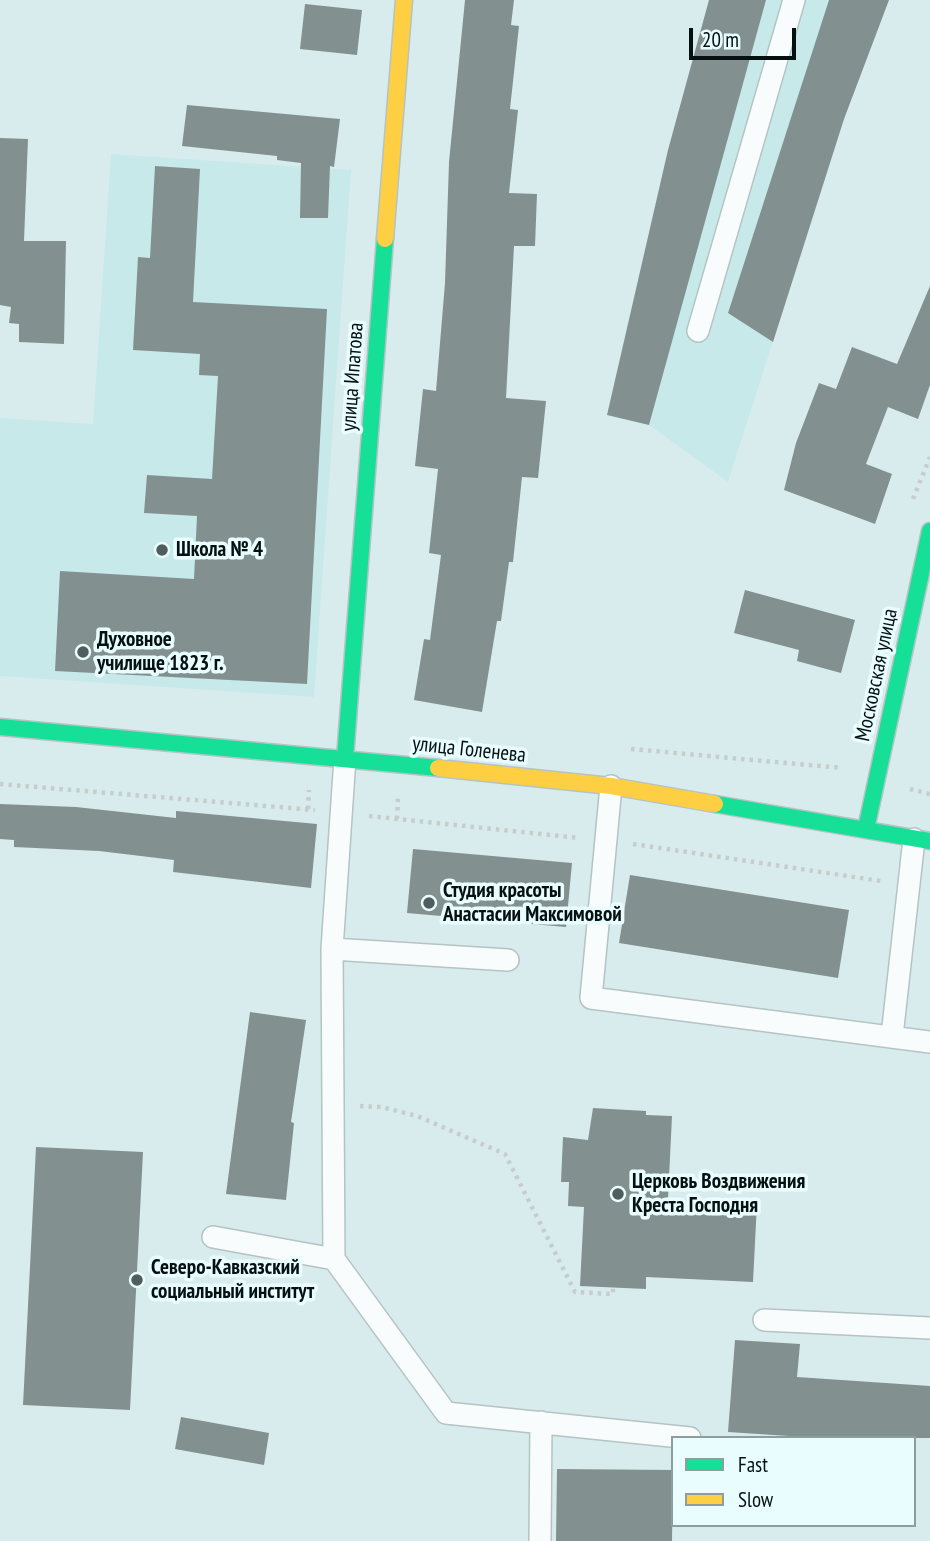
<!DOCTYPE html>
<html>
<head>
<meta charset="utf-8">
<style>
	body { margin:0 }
	#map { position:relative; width:930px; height:1541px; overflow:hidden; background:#d9eced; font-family:"PT Sans Narrow",sans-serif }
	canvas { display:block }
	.legend { position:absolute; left:671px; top:1436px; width:245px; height:91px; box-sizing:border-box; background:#e9fdfe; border:2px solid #8e9e9f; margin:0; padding:9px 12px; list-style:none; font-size:21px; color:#051011 }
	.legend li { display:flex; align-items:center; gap:14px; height:35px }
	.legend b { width:35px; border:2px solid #8e9e9f }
	.scale { position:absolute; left:689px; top:28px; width:107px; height:32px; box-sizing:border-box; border:4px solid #051011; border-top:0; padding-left:9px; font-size:21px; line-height:24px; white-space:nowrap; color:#051011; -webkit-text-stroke:5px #e9fdfe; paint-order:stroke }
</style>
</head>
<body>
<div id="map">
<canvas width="930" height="1541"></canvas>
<ul class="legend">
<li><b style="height:9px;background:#16e098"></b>Fast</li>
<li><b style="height:9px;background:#ffcf43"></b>Slow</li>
</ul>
<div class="scale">20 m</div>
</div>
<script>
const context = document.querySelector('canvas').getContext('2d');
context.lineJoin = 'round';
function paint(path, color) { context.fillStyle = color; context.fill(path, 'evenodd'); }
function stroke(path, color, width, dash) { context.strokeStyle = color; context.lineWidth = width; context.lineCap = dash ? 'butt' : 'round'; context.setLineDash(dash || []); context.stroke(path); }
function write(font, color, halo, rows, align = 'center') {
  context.font = font + ' "PT Sans Narrow",sans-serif'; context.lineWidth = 7; context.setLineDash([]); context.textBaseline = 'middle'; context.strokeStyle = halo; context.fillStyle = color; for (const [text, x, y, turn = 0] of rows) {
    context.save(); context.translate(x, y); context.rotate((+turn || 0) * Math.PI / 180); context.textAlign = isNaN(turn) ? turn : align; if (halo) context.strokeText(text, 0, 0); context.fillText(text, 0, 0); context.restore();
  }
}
paint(new Path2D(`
	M 709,0 L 889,0 L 844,119 L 728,482 L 649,425 L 607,415 L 668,150 Z
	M 111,154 L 351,170 L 314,697 L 0,676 L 0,418 L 93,424 Z`), '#c8e9ea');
paint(new Path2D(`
	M 465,0 L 514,0 L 511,25 L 519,26 L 510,109 L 518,110 L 509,193 L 537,194 L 535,246 L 514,246 L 506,398 L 546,401 L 538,478 L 522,477 L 513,562 L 509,562 L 501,621 L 497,621 L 482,712 L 414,700 L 424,639 L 430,640 L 441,555 L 429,553 L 438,469 L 415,466 L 423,389 L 436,391 L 445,283 L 449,162 Z
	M 709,0 L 766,0 L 649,425 L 607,415 L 668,150 Z
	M 829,0 L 889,0 L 844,119 L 773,342 L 728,313 Z
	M 305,4 L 362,10 L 357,55 L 300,49 Z
	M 187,105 L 340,119 L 334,167 L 330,166 L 328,218 L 300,218 L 301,163 L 277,160 L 277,156 L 182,146 Z
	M 0,138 L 28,139 L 24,241 L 66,241 L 64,344 L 19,342 L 19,324 L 9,323 L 11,307 L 0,305 Z
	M 155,166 L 200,169 L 193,302 L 327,309 L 307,684 L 55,671 L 60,571 L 194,579 L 197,516 L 144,513 L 147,475 L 212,479 L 218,376 L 199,375 L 200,354 L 133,350 L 138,257 L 150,258 Z
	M 930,286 L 930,385 L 918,419 L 888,407 L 866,464 L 892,474 L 875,524 L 784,490 L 796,443 L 819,383 L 836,389 L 852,347 L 897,364 Z
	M 745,590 L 855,620 L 841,673 L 797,661 L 799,650 L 734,633 Z
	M 0,804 L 76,807 L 176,818 L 176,811 L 317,824 L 311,888 L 173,872 L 174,860 L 99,851 L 14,847 L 14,840 L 0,839 Z
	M 413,849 L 572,863 L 566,927 L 407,913 Z
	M 630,875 L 849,910 L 838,978 L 619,943 Z
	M 250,1012 L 306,1020 L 291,1122 L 294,1123 L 286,1200 L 226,1194 Z
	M 593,1108 L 646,1111 L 646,1115 L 672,1116 L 668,1199 L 757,1203 L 753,1282 L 646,1277 L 646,1289 L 580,1286 L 584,1207 L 568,1206 L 569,1182 L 561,1182 L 563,1137 L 588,1140 Z
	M 36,1147 L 143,1152 L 130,1410 L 23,1405 Z
	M 735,1340 L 800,1344 L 797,1377 L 930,1386 L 930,1438 L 819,1438 L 728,1432 Z
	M 181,1417 L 269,1433 L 264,1465 L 175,1449 Z
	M 557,1469 L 673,1470 L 672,1541 L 556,1541 Z`), '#839090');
const lane = new Path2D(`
	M 698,331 L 794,0
	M 611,786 L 591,998 L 930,1042
	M 332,949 L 508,960
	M 892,1036 L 914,839
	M 213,1237 L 334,1259 L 332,949 L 345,758
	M 334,1259 L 446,1413 L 690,1438
	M 764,1320 L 930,1328
	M 540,1541 L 541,1422`);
const fast = new Path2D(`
	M 0,727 L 438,768
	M 345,758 L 385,239
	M 715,804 L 930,841
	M 866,829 L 930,531`);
const slow = new Path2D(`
	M 385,239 L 404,0
	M 438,768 L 611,786 L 715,804`);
stroke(lane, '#b4c3c3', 24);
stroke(fast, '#b4c3c3', 19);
stroke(slow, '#b4c3c3', 19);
stroke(new Path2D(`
	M 913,499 L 930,457
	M 631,749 L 842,768
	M 0,784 L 315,810
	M 910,789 L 930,794
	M 308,809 L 309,790
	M 369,816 L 579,838
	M 397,819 L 398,798
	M 633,844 L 881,881
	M 360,1106 L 382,1107 L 417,1116 L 505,1154 L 575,1292 L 613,1294 L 613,1288`), '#c7cdcd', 4.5, [3.5, 5]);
stroke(lane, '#f9fcfc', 21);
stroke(fast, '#16e098', 16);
stroke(slow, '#ffcf43', 16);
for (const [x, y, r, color] of [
	[162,550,7,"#4f5d5e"],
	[83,652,7,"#4f5d5e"],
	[429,903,7,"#4f5d5e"],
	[618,1194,7,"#4f5d5e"],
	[137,1280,7,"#4f5d5e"]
]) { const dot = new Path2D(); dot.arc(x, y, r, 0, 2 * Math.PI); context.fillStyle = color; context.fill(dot); stroke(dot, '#e9fdfe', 2.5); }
write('21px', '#051011', '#e9fdfe', [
	["улица Ипатова",353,377,-86],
	["Московская улица",877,675,-78],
	["улица Голенева",469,750,6]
]);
write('bold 21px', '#051011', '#e9fdfe', [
	["Школа № 4",176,550],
	["Духовное",97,640],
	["училище 1823 г.",97,664],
	["Студия красоты",443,891],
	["Анастасии Максимовой",443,915],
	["Церковь Воздвижения",632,1182],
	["Креста Господня",632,1206],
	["Северо-Кавказский",151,1268],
	["социальный институт",151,1292]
], 'left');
</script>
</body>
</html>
